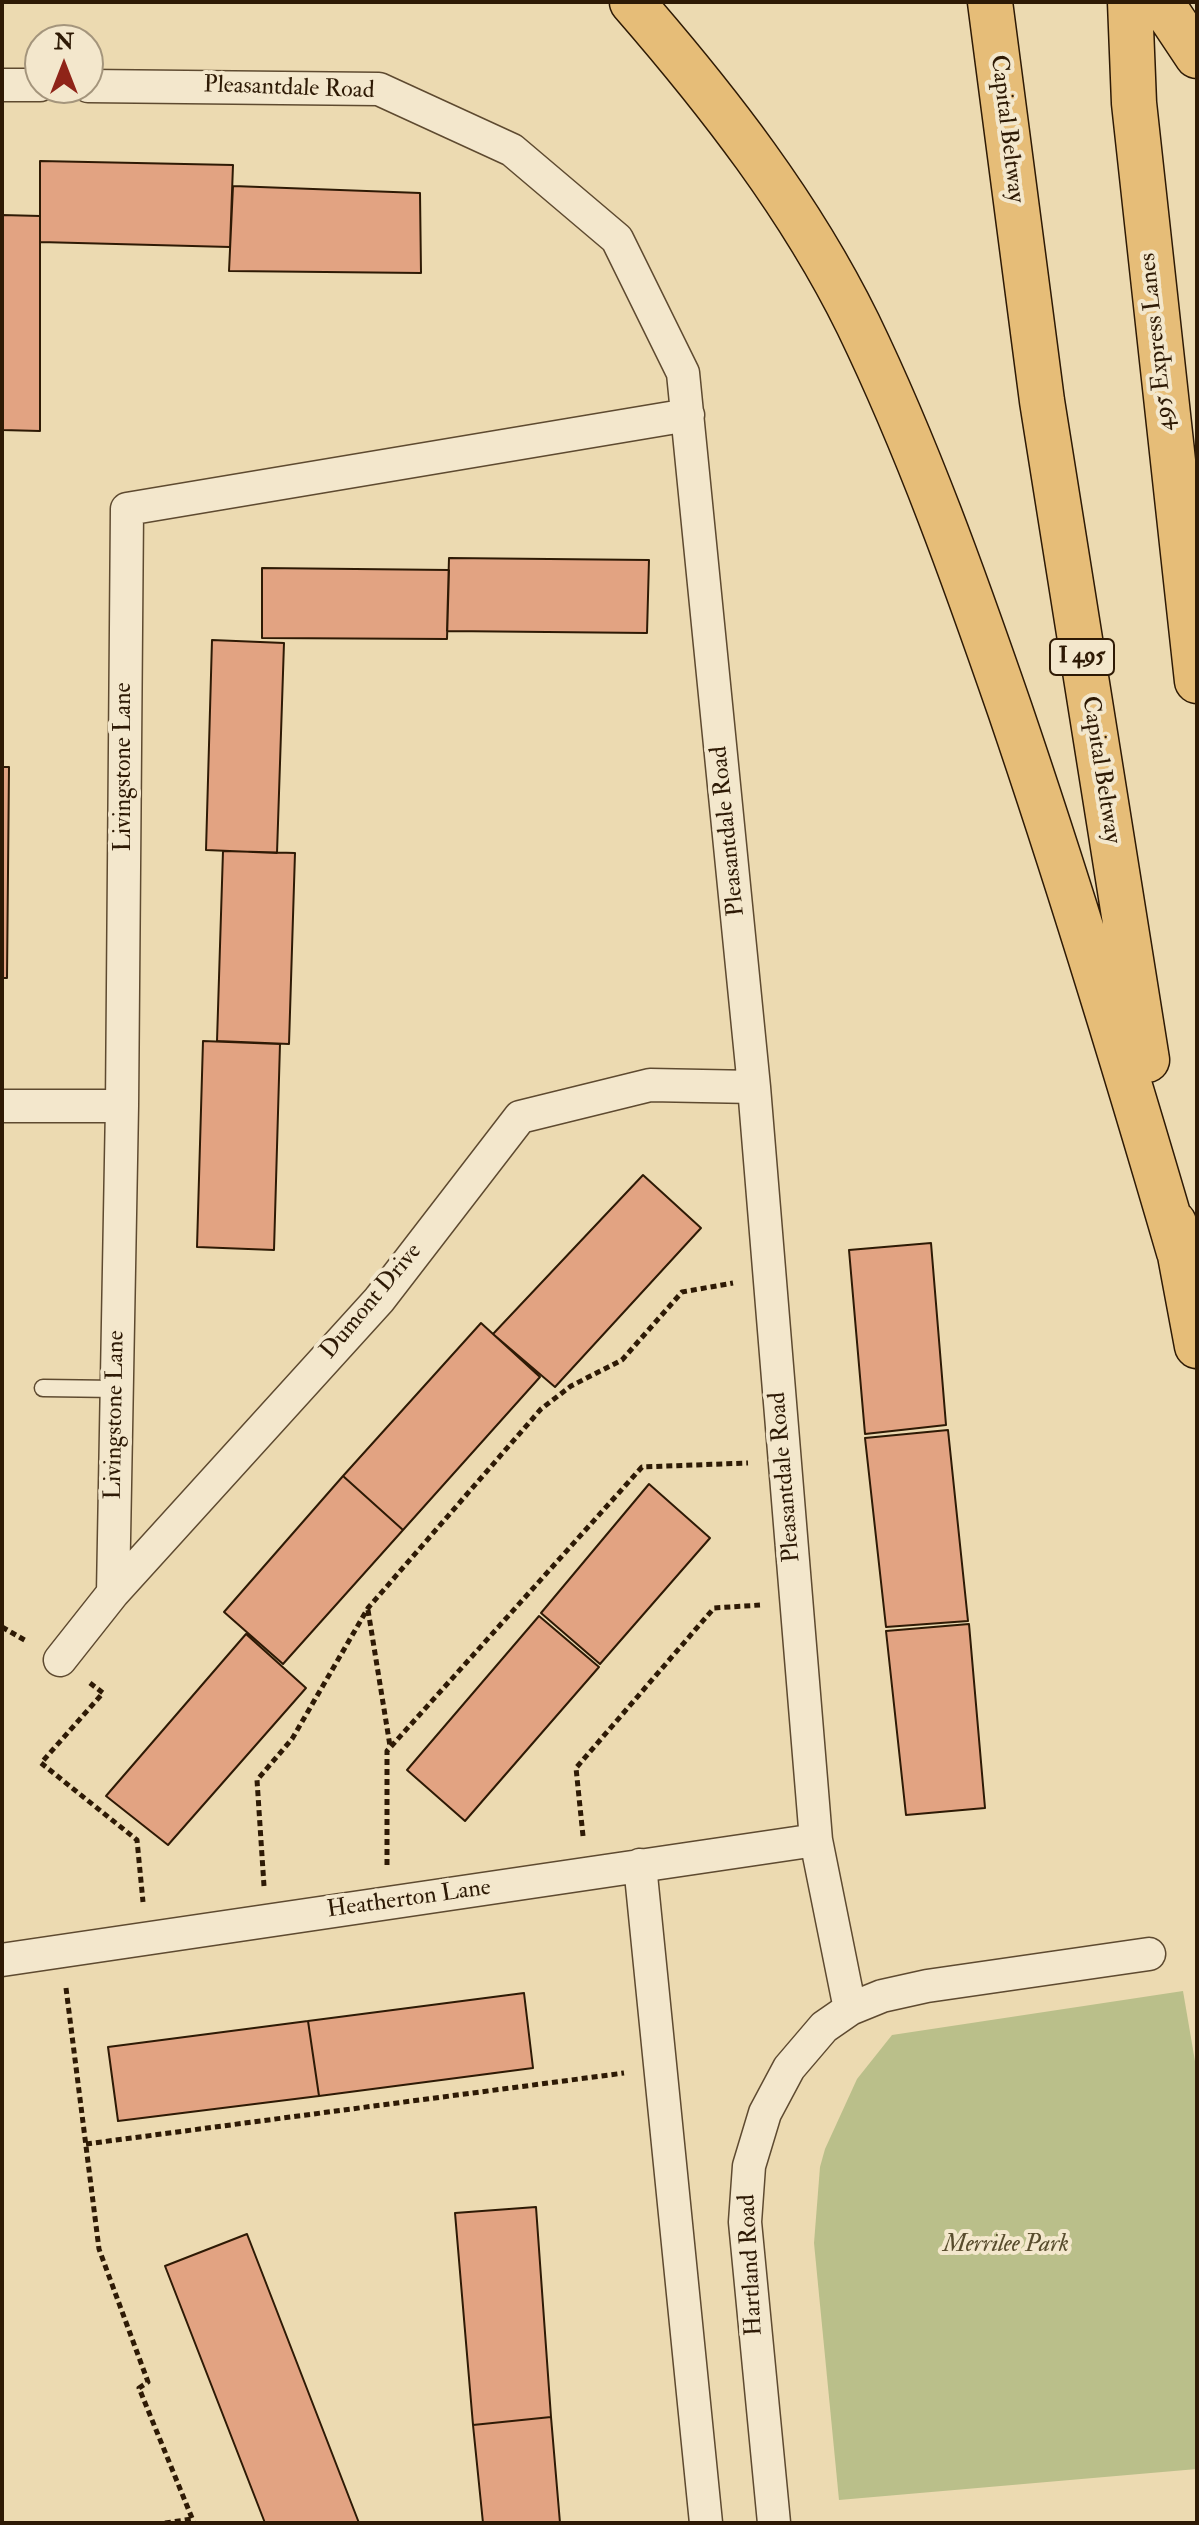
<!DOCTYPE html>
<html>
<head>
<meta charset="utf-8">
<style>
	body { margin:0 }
	#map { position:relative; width:1199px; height:2525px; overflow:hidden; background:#ecdab1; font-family:"IM FELL Double Pica",serif }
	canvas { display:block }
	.frame { position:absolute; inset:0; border:4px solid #2e1a05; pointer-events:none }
	.north { position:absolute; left:24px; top:24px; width:80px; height:80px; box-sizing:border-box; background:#f3e7cc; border:2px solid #a4957c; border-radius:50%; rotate:0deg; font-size:22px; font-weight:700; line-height:32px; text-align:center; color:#2e1a05 }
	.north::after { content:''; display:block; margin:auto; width:28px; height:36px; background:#8f2418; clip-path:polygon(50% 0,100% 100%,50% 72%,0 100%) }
</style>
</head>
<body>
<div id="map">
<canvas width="1199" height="2525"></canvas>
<div class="frame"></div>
<div class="north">N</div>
</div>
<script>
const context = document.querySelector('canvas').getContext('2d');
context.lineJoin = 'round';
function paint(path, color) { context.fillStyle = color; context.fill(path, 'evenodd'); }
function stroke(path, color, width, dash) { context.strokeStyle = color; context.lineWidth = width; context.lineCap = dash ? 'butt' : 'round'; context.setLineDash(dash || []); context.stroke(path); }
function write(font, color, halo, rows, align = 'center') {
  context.font = font + ' "IM FELL Double Pica",serif'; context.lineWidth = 8; context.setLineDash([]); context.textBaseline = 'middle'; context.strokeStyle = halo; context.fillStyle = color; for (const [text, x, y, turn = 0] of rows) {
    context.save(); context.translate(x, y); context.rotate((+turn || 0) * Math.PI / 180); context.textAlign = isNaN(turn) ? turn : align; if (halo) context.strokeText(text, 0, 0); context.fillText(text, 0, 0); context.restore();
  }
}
paint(new Path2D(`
	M 1183,1991 L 1197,2073 L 1197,2469 L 839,2500 L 814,2243 L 820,2167 L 825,2149 L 857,2079 L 892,2035 Z`), '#babf8a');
const building = new Path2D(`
	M 40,161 L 233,165 L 230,247 L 40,242 Z
	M 233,186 L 420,193 L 421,273 L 229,271 Z
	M 2,215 L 40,216 L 40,431 L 2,430 Z
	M 449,558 L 649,560 L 647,633 L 447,631 Z
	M 262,568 L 449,570 L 447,639 L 262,638 Z
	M 212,640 L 284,643 L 277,853 L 206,850 Z
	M 2,767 L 9,767 L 7,978 L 2,978 Z
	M 223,851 L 295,853 L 289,1044 L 217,1041 Z
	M 203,1041 L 280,1044 L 274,1250 L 197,1247 Z
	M 643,1175 L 701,1228 L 555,1387 L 493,1334 Z
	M 931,1243 L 946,1425 L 865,1434 L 849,1250 Z
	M 481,1323 L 540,1377 L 403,1530 L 343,1476 Z
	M 948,1430 L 968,1621 L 886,1627 L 865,1438 Z
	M 343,1476 L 403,1530 L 283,1664 L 224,1612 Z
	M 649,1484 L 710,1538 L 600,1664 L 541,1613 Z
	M 539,1616 L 599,1667 L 465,1821 L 407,1770 Z
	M 969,1624 L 985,1808 L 906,1815 L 886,1631 Z
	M 246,1634 L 306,1688 L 168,1845 L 106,1796 Z
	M 524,1993 L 533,2068 L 319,2096 L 308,2021 Z
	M 308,2021 L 319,2096 L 118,2121 L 108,2047 Z
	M 536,2207 L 551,2417 L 473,2425 L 455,2213 Z
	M 247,2234 L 359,2523 L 265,2523 L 165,2266 Z
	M 551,2417 L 560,2523 L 483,2523 L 473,2425 Z`);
paint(building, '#e2a382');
stroke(building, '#2e1a05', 2);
const service = new Path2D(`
	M 43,1388 L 117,1389`);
const minor = new Path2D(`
	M 2,85 L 40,85
	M 88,86 L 379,89 L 512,150 L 617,239 L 683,373 L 754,1087 L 816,1840 L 850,2009
	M 2,1106 L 122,1106
	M 113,1593 L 122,1106 L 127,509 L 688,415
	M 60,1660 L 113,1593 L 379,1300 L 520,1117 L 650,1085 L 754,1087
	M 640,1865 L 706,2523
	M 2,1960 L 816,1840
	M 774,2523 L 745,2222 L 749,2166 L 765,2113 L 789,2068 L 824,2027 L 850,2009 L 882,1996 L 927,1986 L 1149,1954`);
const motorway = new Path2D(`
	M 632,2 C 718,101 800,206 858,324 C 918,448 965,580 1010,710 C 1071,889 1126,1070 1179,1252
	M 990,2 L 1042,401 L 1147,1060
	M 1130,2 L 1134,103 L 1197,681
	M 1161,2 L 1197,56
	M 1174,1223 L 1197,1346`);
stroke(service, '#5e4a30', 19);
stroke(minor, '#5e4a30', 35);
stroke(motorway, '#2e1a05', 47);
stroke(new Path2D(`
	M 368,1610 L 390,1746
	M 2,1627 L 28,1642
	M 90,1683 L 103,1693 L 41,1763 L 137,1840 L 143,1902
	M 583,1836 L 576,1768 L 714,1608 L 760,1605
	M 387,1865 L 387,1751 L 642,1467 L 748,1463
	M 264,1886 L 257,1780 L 292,1739 L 368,1608 L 541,1409 L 571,1386 L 622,1360 L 682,1292 L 733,1283
	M 66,1988 L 99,2249 L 148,2382 L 139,2388 L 194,2523
	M 86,2144 L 624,2073
	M 165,2523 L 192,2519`), '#2e1a05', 5, [6, 4]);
stroke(service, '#f3e7cc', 16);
stroke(minor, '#f3e7cc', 32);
stroke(motorway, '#e6bd78', 44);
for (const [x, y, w] of [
	[1082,657,64]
]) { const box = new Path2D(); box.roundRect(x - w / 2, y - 18, w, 36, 6); context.fillStyle = '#f3e7cc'; context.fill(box); stroke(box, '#2e1a05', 2); }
write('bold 22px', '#2e1a05', null, [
	["I 495",1082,657]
]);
write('24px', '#2e1a05', '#f3e7cc', [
	["Pleasantdale Road",289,89,2],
	["Capital Beltway",1006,129,83],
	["495 Express Lanes",1158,342,-96],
	["Livingstone Lane",125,767,-90],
	["Capital Beltway",1100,770,81],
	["Pleasantdale Road",729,831,-96],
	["Dumont Drive",372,1302,-50],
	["Livingstone Lane",116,1415,-89],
	["Pleasantdale Road",786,1477,-95],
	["Heatherton Lane",409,1900,-8],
	["Hartland Road",752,2265,-93]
]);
write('italic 24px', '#584c2d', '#f3e7cc', [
	["Merrilee Park",1006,2246]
]);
</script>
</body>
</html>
